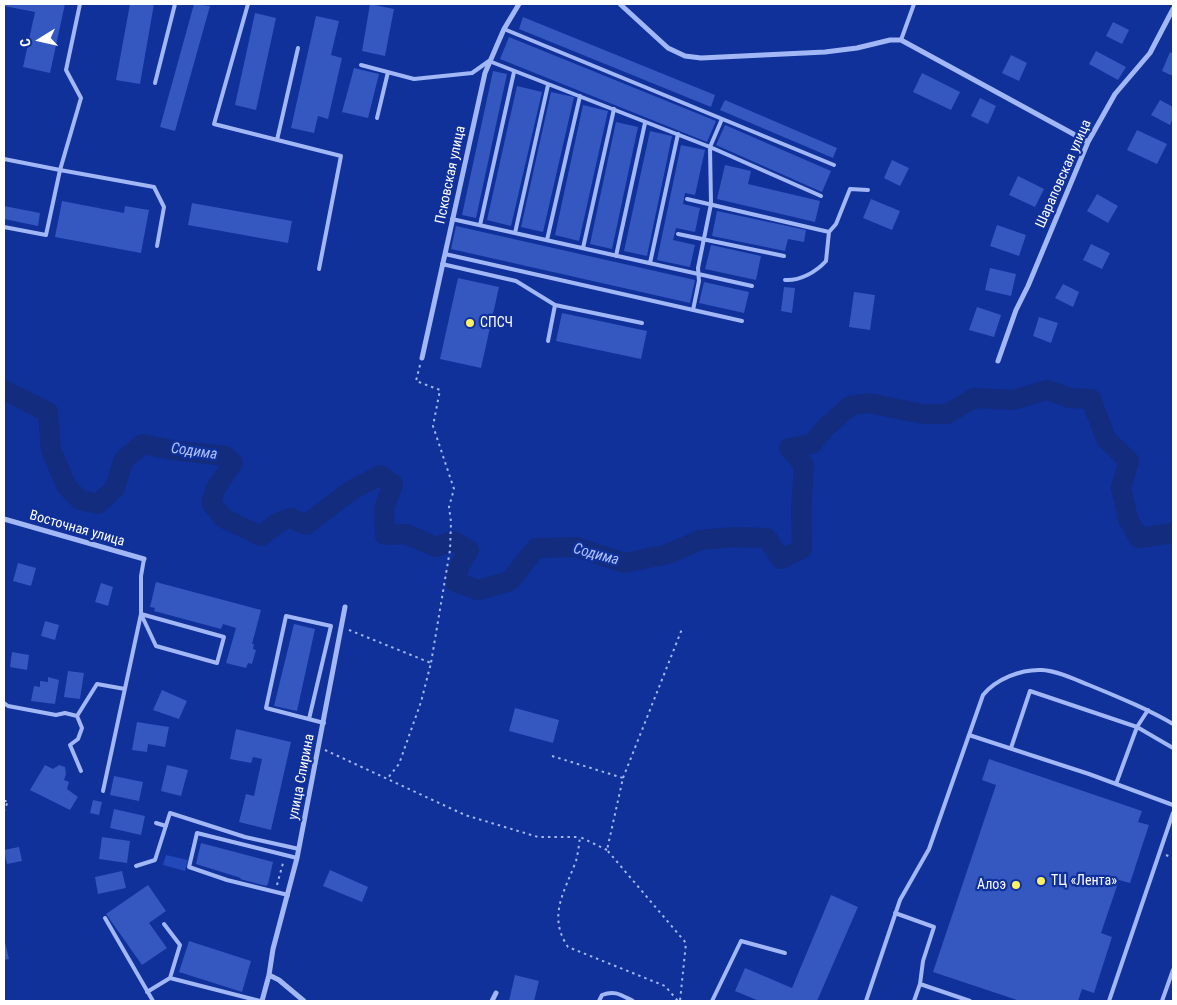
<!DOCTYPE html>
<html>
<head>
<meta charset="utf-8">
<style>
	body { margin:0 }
	#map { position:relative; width:1177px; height:1005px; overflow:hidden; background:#10309a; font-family:"Roboto Condensed",sans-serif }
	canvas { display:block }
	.frame { position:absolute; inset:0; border:5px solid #fff; pointer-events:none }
	.north { position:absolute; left:15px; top:15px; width:50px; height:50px; -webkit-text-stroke:4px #10309a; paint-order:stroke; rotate:260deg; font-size:14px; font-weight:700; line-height:20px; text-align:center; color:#fff }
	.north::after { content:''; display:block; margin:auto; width:18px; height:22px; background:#fff; clip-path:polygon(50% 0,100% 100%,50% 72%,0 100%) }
</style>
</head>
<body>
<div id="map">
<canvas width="1177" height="1005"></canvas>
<div class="frame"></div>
<div class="north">С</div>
</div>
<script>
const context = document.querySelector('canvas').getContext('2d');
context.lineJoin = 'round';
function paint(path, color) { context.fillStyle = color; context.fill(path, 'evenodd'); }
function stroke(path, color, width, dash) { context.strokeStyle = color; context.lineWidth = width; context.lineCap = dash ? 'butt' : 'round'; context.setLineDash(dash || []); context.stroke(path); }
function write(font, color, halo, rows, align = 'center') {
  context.font = font + ' "Roboto Condensed",sans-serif'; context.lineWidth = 4.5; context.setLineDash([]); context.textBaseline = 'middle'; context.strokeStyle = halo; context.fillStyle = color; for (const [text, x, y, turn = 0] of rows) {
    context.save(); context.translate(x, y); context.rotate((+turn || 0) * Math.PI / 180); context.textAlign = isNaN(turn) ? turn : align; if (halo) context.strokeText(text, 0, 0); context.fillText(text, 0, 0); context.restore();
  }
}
paint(new Path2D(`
	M 166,855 L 188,860 L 185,871 L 163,865 Z`), '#2248b9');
stroke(new Path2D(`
	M 4,390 L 48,412 L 51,450 L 67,487 L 80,500 L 98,504 L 115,488 L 123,461 L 142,444 L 172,450 L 225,456 L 233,463 L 216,488 L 211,502 L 223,518 L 261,536 L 279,522 L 291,518 L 306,525 L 350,491 L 380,475 L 393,484 L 384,509 L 385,535 L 406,534 L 436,547 L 453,541 L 469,550 L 459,567 L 455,582 L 478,590 L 510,581 L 536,548 L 576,547 L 624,563 L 668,554 L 700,540 L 734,537 L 767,538 L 781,559 L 802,549 L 801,510 L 804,465 L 789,448 L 812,444 L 825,428 L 850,406 L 868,403 L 923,414 L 947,414 L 974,398 L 1013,400 L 1047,390 L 1070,398 L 1091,399 L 1106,439 L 1129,461 L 1121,488 L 1128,519 L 1139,538 L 1173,533`), '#132c7e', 20);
paint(new Path2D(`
	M 4,4 L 65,4 L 50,73 L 23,67 L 35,12 L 4,6 Z
	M 130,4 L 154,4 L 140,84 L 116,80 Z
	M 194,4 L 210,6 L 175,131 L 160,127 Z
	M 370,4 L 394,9 L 385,56 L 362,51 Z
	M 255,13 L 276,18 L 256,110 L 235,105 Z
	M 316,16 L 339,21 L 331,55 L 342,58 L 328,119 L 318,116 L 314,133 L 291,128 Z
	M 523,17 L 715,95 L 711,107 L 519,29 Z
	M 1113,22 L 1129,30 L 1122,44 L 1106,36 Z
	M 509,37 L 716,121 L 707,142 L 500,59 Z
	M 1096,51 L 1126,67 L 1118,80 L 1089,64 Z
	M 1170,52 L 1173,54 L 1173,76 L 1162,71 Z
	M 1011,55 L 1027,63 L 1019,81 L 1002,73 Z
	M 354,68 L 379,74 L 368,118 L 342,112 Z
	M 493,71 L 507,74 L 476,218 L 462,215 Z
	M 922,73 L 960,92 L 951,110 L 913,92 Z
	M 517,86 L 542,92 L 511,226 L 487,220 Z
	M 551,92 L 574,97 L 543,232 L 521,227 Z
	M 980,98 L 996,106 L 988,124 L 971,116 Z
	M 725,100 L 837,148 L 833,158 L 720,110 Z
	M 1160,100 L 1173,107 L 1173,118 L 1170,125 L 1151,115 Z
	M 583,105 L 608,111 L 579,241 L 555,235 Z
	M 616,122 L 638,127 L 612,249 L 590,244 Z
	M 725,125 L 831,171 L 822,192 L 716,145 Z
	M 1137,130 L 1167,144 L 1157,164 L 1127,150 Z
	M 650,131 L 672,136 L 647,256 L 624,251 Z
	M 681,145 L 705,150 L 695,195 L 685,193 L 683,204 L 700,208 L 695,232 L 676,228 L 673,240 L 695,245 L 690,267 L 657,260 Z
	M 892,160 L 909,168 L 900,186 L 884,178 Z
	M 725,165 L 751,171 L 748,184 L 820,201 L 815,222 L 717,199 Z
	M 1018,176 L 1044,189 L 1035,207 L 1009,195 Z
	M 1097,194 L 1118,206 L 1108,223 L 1087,211 Z
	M 871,199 L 900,211 L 892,230 L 863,218 Z
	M 62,201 L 124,213 L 125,206 L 149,210 L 141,253 L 55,237 Z
	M 192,203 L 292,221 L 288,243 L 188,225 Z
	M 4,206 L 40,213 L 38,226 L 4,219 Z
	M 717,211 L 806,230 L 804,242 L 788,239 L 785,251 L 712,236 Z
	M 997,225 L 1026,235 L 1019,256 L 990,246 Z
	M 456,226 L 695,280 L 690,303 L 451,249 Z
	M 1091,244 L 1110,253 L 1102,269 L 1083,260 Z
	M 711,245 L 761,256 L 756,280 L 705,269 Z
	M 990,268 L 1016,274 L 1011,296 L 985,290 Z
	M 458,278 L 499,287 L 481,368 L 440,359 Z
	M 704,282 L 749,292 L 744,313 L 699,303 Z
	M 1063,284 L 1079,292 L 1073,307 L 1055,298 Z
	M 784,287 L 795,288 L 792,313 L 781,311 Z
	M 854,292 L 875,295 L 870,330 L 849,327 Z
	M 977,307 L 1001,315 L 994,337 L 969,330 Z
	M 562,313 L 647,331 L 641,359 L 556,341 Z
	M 1039,317 L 1058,323 L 1051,343 L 1033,336 Z
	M 18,563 L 36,568 L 31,586 L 13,581 Z
	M 156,582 L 261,610 L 252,644 L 254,644 L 253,649 L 256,650 L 252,664 L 248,663 L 246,668 L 226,663 L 236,628 L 223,624 L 221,629 L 154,611 L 155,608 L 150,607 Z
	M 101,583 L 113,587 L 108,606 L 95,602 Z
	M 45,621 L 59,625 L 55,640 L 41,636 Z
	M 294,624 L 315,629 L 297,711 L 274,706 Z
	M 12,652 L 29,655 L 27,670 L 10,667 Z
	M 68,671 L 84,673 L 80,699 L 64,697 Z
	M 48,677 L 59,680 L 55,704 L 31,701 L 34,686 L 40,687 L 40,681 L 48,682 Z
	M 162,690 L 187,701 L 179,719 L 153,710 Z
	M 515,708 L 559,720 L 553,743 L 509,731 Z
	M 137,722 L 169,727 L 165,747 L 148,744 L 147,752 L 132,750 Z
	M 236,729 L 291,742 L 271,830 L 239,822 L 246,794 L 254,796 L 262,759 L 253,757 L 251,763 L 230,759 Z
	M 989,759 L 1142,811 L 1138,822 L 1149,825 L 1130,883 L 1119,880 L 1101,933 L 1112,937 L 1094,993 L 1082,989 L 1078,1001 L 1020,1001 L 933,972 L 996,785 L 982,780 Z
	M 45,765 L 53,769 L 59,765 L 65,767 L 66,774 L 64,780 L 69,782 L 67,789 L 78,797 L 70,810 L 30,790 Z
	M 167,765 L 188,770 L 181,796 L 161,791 Z
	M 114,776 L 143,782 L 139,801 L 110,795 Z
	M 93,800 L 102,802 L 99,815 L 90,813 Z
	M 114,809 L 145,816 L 141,835 L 110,828 Z
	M 102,837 L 130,841 L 127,863 L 99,859 Z
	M 201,843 L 273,862 L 268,884 L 266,886 L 240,879 L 241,878 L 196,864 Z
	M 19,847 L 22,861 L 7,864 L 4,850 Z
	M 330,870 L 368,887 L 362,902 L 323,886 Z
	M 122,871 L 126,888 L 98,894 L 95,877 Z
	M 148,885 L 166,911 L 149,923 L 167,948 L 142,965 L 106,914 Z
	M 831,895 L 858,907 L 817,1001 L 759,1001 L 735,991 L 745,968 L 792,988 Z
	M 4,938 L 9,959 L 4,960 Z
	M 189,941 L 251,961 L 242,992 L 179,972 Z
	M 515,975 L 539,981 L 534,1001 L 509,1001 Z`), '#3457c0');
stroke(new Path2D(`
	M 420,365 L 416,381 L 440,390 L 433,426 L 454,489 L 449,507 L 451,522 L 450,550 L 431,663
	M 349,630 L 431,663 L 421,702 L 399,764 L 387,779
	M 325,750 L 465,815 L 538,837 L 580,837
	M 552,756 L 623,778 L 607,850 L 686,943 L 680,1001
	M 623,778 L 682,629
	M 4,801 L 8,801 L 4,811
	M 607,850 L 580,837 C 579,845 578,853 576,861 C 565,891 547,916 568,947 L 665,986 L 678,1001
	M 1166,855 L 1173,858
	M 277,885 L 283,863`), '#a2b7f5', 2, [2.5, 4]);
stroke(new Path2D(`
	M 248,4 L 214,124 L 341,156 L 319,269
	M 504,29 L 834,165
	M 901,40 L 914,4
	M 361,65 L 414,79 L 472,73 L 489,61 L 710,147 L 821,196
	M 155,83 L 175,4
	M 377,118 L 388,72
	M 277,140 L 298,48
	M 4,159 L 60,170 L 81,98 L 66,70 L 80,4
	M 687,199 L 829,232
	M 452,219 L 752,286
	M 480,225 L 514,72
	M 4,227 L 46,235 L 60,170 L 154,187 L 164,207 L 157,246
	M 515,233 L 548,85
	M 678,234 L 784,256
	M 547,240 L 580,96
	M 583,248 L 614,109
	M 445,254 L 742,321
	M 616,256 L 645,123
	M 650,263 L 678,134
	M 442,264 L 516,281 L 555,305 L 642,323
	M 785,280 C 800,281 816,272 826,261 L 829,232 L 836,224 L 850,189 L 868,190
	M 693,310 L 699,281 L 698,268 L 711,204 L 710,147 L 722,119
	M 548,341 L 555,305
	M 141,614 L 156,646 L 217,663 L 224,637 L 141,614 L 141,576 L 144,559
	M 4,703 L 8,706 L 56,715 L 65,713 L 77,716
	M 309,719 L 331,626 L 286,616 L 266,708 L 324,723
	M 969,735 L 1089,774 L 1173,805
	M 1011,748 L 1030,691 L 1137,727 L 1173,748
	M 81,771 L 70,745 L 78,739 L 82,728 L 77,716 L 97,684 L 125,689
	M 1116,784 L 1137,727 L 1148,710
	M 103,791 L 141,614
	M 156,823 L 166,826
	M 136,866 L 155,860 L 170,813 L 245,837 L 299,849
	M 288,895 L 227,880 L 189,867 L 197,833 L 297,858
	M 895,913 L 934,927 L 923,961 L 920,984 L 970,1001
	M 105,918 L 153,1001
	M 164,924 L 180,945 L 170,978 L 260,1001
	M 147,992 L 170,978
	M 599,1001 L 602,995 C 615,990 621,995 633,1001
	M 712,1001 L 741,941 L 785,953
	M 866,1001 L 900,900 L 929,849 L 983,695 C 996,679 1021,669 1042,670 C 1058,671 1074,679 1089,685 C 1118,697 1146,708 1173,724
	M 914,1001 L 920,984
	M 1109,1001 L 1173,813
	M 1162,1001 L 1173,970`), '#a2b7f5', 4);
stroke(new Path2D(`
	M 620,4 L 668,48 L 685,56 L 701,58 L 825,52 L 857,48 L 890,40 L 901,40 L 1088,142
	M 422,358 L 485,73 L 504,29 L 519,4
	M 998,361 L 1016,310 L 1028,286 L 1088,142 L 1115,94 L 1150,53 L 1173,9
	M 4,519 L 144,559
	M 262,1001 L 269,975
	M 304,1001 L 279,980 L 269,975 L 273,949 L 297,858 L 345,607
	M 492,1001 L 496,993`), '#a2b7f5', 5);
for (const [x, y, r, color] of [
	[470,323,5,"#fff166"],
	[1041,881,5,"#fff166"],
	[1016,885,5,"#fff166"]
]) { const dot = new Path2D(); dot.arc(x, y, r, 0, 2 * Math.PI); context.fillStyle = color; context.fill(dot); stroke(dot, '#10309a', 2); }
write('14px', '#fff', '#10309a', [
	["Шараповская улица",1064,174,-66],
	["Псковская улица",451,175,-78],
	["Восточная улица",77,529,16],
	["улица Спирина",302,777,-79]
]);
write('14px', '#fff', '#10309a', [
	["СПСЧ",480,323],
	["ТЦ «Лента»",1051,881],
	["Алоэ",1006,885,"right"]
], 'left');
write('italic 15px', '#afc2fb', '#10309a', [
	["Содима",194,452,8],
	["Содима",596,555,15]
]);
</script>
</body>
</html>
